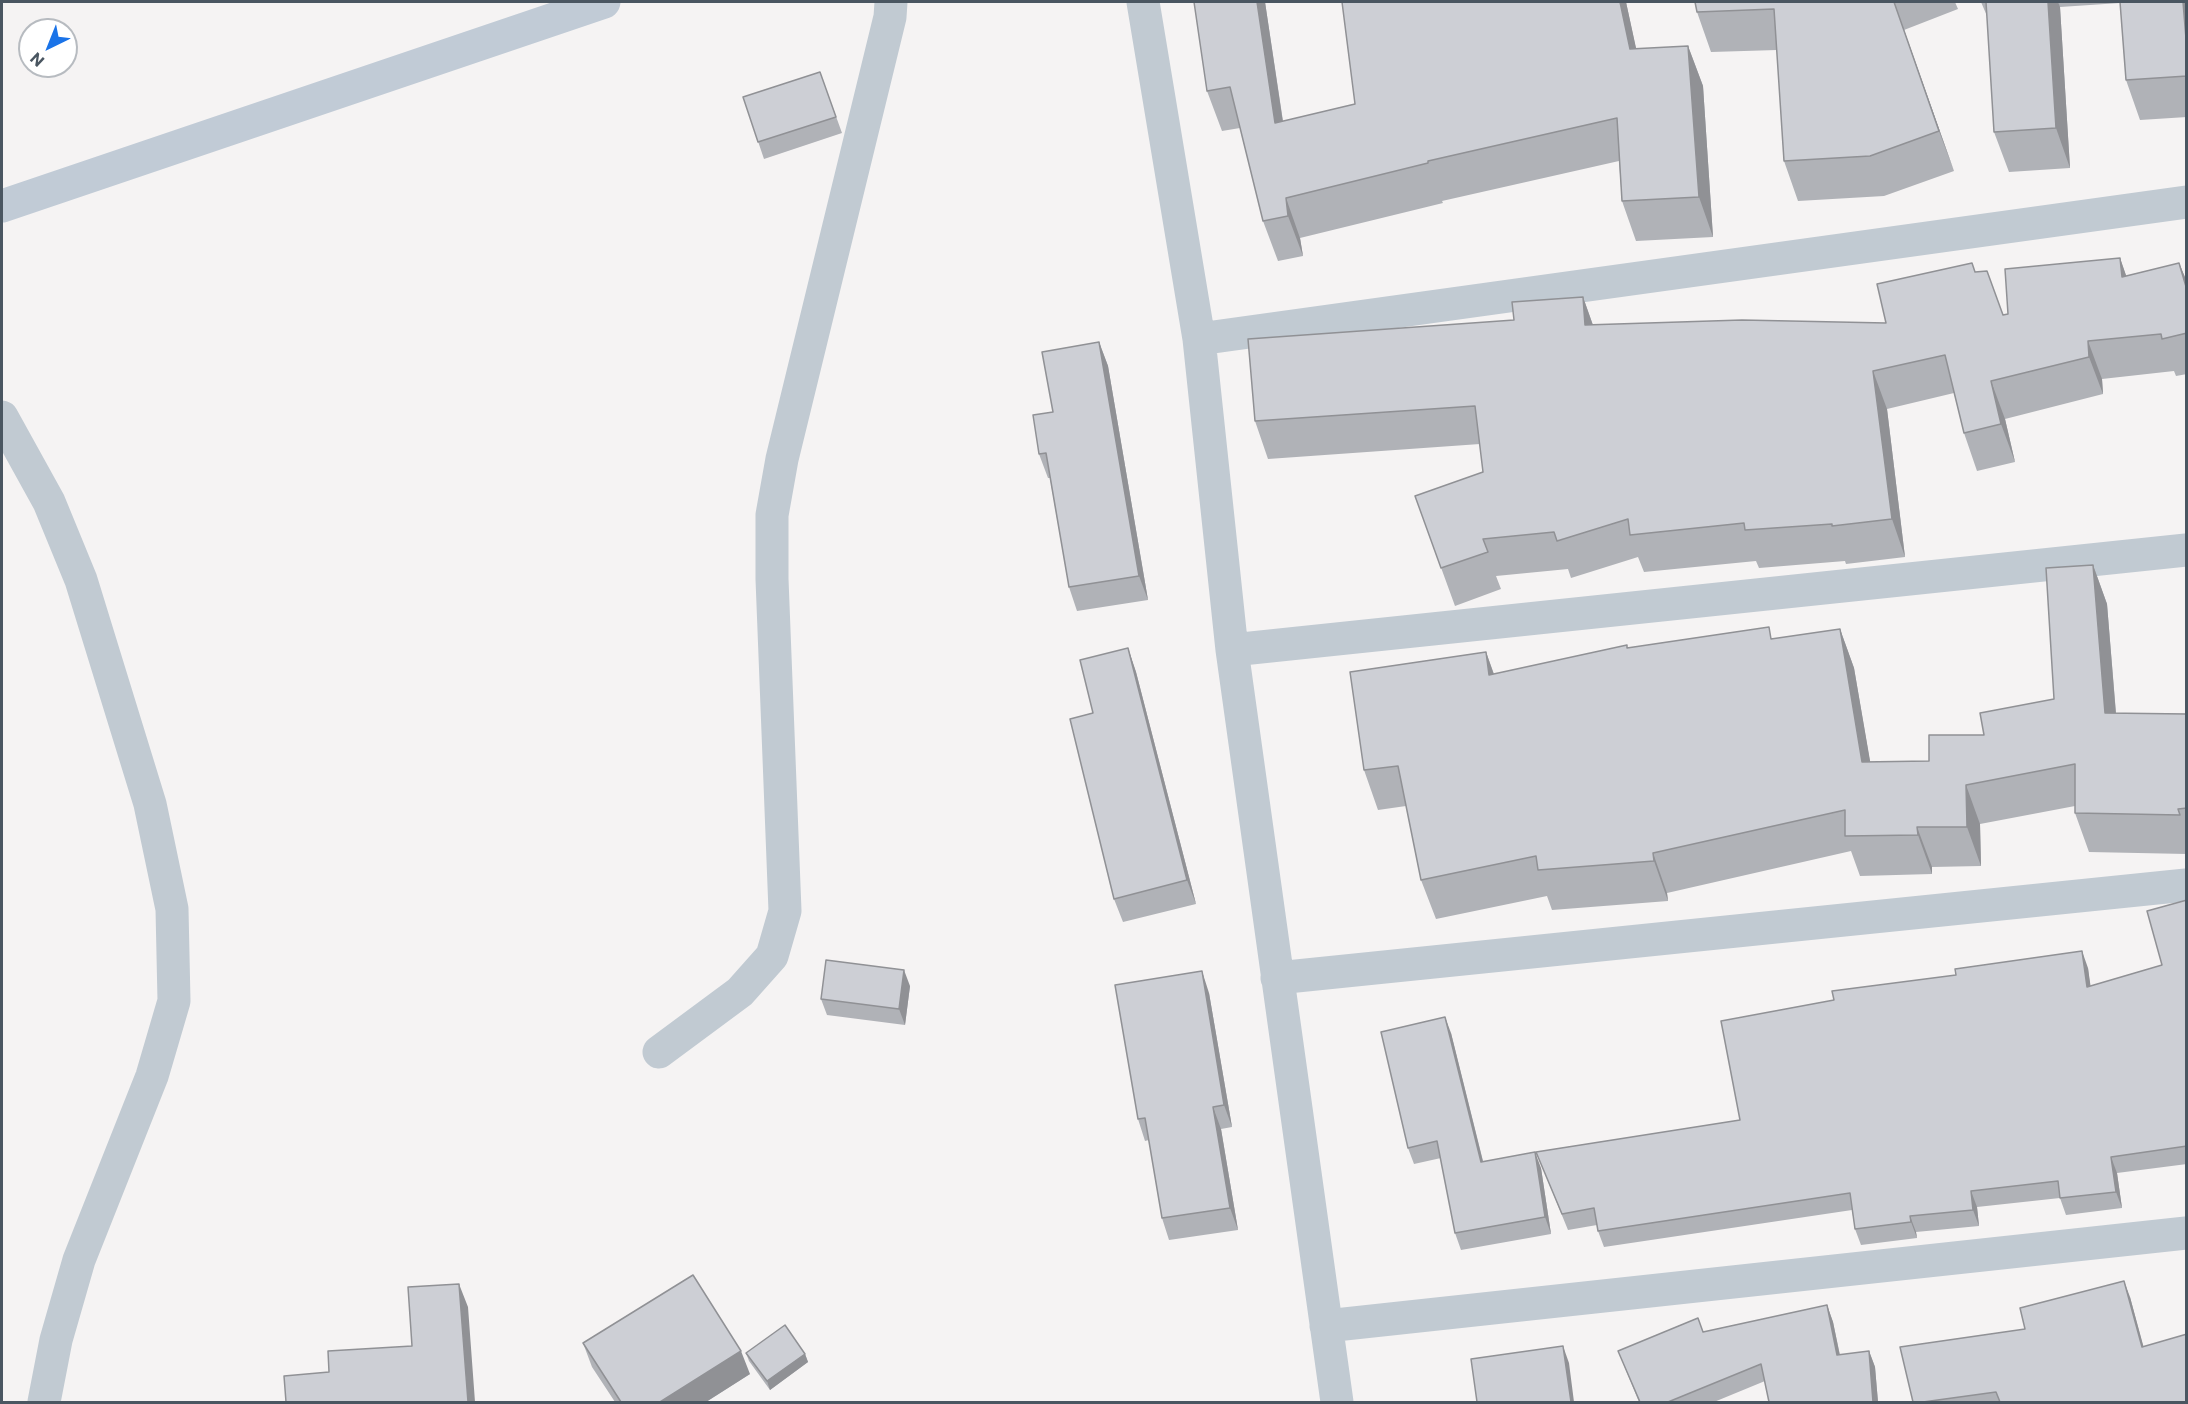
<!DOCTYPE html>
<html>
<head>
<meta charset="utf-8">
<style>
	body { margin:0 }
	#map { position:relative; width:2188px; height:1404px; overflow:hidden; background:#f5f3f3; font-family:Commissioner,sans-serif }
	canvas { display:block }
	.frame { position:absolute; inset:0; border:3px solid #4a5661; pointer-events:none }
	.north { position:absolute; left:18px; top:18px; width:60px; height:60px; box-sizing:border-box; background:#fff; border:2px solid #b7bbc0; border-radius:50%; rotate:223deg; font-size:16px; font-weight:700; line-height:24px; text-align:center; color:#4a5661 }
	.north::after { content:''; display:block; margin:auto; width:21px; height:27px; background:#1a73e8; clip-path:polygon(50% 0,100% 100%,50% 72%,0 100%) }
</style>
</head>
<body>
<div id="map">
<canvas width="2188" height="1404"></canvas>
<div class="frame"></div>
<div class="north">N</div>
</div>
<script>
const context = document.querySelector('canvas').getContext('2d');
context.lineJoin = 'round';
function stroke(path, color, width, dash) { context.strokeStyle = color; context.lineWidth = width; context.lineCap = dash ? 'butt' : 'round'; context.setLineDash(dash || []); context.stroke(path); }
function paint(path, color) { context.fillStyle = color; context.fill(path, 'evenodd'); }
stroke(new Path2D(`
	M 1143,2 L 1199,339 L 1232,650 L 1337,1402
	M 1199,339 L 2186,202
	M 2,417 L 49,502 L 81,580 L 150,804 L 172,909 L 174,1001 L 152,1076 L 79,1260 L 56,1340 L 44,1402
	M 1232,650 L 2186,550
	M 1277,978 L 2186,885
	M 659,1052 L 740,992 L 772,956 L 785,911 L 772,579 L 772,515 L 782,459 L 890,17 L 891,2
	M 1326,1326 L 2186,1233`), '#c1cad2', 33);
stroke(new Path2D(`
	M 2,206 L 604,2`), '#c1cbd6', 33);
paint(new Path2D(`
	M 1194,2 L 1265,2 L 1283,121 L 1355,104 L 1342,2 L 1626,2 L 1636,49 L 1688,46 L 1703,86 L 1713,237 L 1636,241 L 1622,201 L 1619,161 L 1442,201 L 1443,203 L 1300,238 L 1303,256 L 1278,261 L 1263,221 L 1240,128 L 1222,131 L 1207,91 Z
	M 1695,2 L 1955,2 L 1958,9 L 1904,30 L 1954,171 L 1884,196 L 1798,201 L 1784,161 L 1777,50 L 1711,52 L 1697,12 Z
	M 1981,2 L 2187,2 L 2187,117 L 2140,120 L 2126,80 L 2120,3 L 2060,7 L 2070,168 L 2009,172 L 1994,132 L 1987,16 Z
	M 820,72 L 842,133 L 764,159 L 743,97 Z
	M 2120,258 L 2126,276 L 2179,263 L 2187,282 L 2187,374 L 2176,376 L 2174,371 L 2102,379 L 2103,394 L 2005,419 L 2015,462 L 1977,471 L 1964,433 L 1954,393 L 1887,409 L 1905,557 L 1846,564 L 1845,561 L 1759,568 L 1756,561 L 1644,572 L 1638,557 L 1571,578 L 1568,569 L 1496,576 L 1501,589 L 1455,606 L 1415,496 L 1483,472 L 1480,444 L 1268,459 L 1255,421 L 1583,297 L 1593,325 L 1886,323 L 1976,272 L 2003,315 L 2008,314 Z
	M 1099,342 L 1108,366 L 1148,600 L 1077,611 L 1069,587 L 1050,478 L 1048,478 L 1039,454 L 1053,412 Z
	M 2093,565 L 2107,604 L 2116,713 L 2187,714 L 2187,854 L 2089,852 L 2075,813 L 2075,806 L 1980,824 L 1981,866 L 1932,867 L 1932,874 L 1860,876 L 1851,851 L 1667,893 L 1668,901 L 1552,910 L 1547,896 L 1436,919 L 1421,880 L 1406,806 L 1378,810 L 1364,770 L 1486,652 L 1494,674 L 1628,648 L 1773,639 L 1840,629 L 1854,668 L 1870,762 L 1929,761 L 1984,735 L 2054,699 Z
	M 1128,648 L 1136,672 L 1196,904 L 1123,922 L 1114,899 L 1093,713 Z
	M 2187,900 L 2187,1164 L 2117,1173 L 2122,1208 L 2066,1215 L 2060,1198 L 1977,1207 L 1979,1226 L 1916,1232 L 1917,1238 L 1861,1245 L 1855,1229 L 1852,1210 L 1604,1247 L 1598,1231 L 1597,1225 L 1568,1230 L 1536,1152 L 1740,1120 L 2088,968 L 2090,986 L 2162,965 Z
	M 910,986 L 905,1025 L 827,1015 L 821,999 Z
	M 1209,993 L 1232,1127 L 1221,1129 L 1238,1230 L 1169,1240 L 1162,1218 L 1149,1140 L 1145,1141 L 1138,1119 Z
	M 1451,1033 L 1483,1161 L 1541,1168 L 1551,1234 L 1461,1250 L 1455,1233 L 1441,1158 L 1414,1164 L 1408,1148 Z
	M 2130,1297 L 2143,1346 L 2187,1402 L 1913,1402 L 2025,1329 Z
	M 1827,1305 L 1833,1322 L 1840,1355 L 1869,1351 L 1875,1367 L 1878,1402 L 1769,1402 L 1765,1381 L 1714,1402 L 1639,1402 L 1618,1351 L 1703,1332 Z
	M 583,1343 L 750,1374 L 706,1402 L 615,1402 L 592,1367 Z
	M 746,1353 L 805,1354 L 808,1362 L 770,1390 L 749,1361 Z`), '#b0b2b7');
paint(new Path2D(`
	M 1257,2 L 1265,2 L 1289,163 L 1275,123 Z
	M 1620,2 L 1626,2 L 1645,89 L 1630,49 Z
	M 1894,2 L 1904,30 L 1954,171 L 1939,131 Z
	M 2048,2 L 2058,2 L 2060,7 L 2070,168 L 2056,128 Z
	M 2183,2 L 2187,2 L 2187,51 Z
	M 1688,46 L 1703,86 L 1713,237 L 1699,197 Z
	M 1286,198 L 1300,238 L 1303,256 L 1288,216 Z
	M 2120,258 L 2133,295 L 2122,277 Z
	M 2179,263 L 2187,282 L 2187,290 Z
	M 1583,297 L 1596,334 L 1585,325 Z
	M 2088,341 L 2102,379 L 2103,394 L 2089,357 Z
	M 1099,342 L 1108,366 L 1148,600 L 1139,576 Z
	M 1873,371 L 1887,409 L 1905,557 L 1892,519 Z
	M 1991,381 L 2005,419 L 2015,462 L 2001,424 Z
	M 2093,565 L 2107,604 L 2119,752 L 2105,713 Z
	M 1840,629 L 1854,668 L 1877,801 L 1862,762 Z
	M 1128,648 L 1136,672 L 1196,904 L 1187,880 Z
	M 1486,652 L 1500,692 L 1489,675 Z
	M 1966,785 L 1980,824 L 1981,866 L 1967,827 Z
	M 1917,827 L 1932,867 L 1932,874 L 1918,835 Z
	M 1653,853 L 1667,893 L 1668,901 L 1654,861 Z
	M 2082,951 L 2088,968 L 2093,1003 L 2087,987 Z
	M 904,970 L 910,986 L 905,1025 L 899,1009 Z
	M 1202,971 L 1209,993 L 1232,1127 L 1224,1105 Z
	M 1445,1017 L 1451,1033 L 1487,1178 L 1481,1162 Z
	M 1213,1107 L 1221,1129 L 1238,1230 L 1230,1208 Z
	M 1535,1152 L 1541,1168 L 1551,1234 L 1545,1217 Z
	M 2111,1157 L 2117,1173 L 2122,1208 L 2116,1192 Z
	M 1971,1191 L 1977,1207 L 1979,1226 L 1973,1210 Z
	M 1910,1216 L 1916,1232 L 1917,1238 L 1911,1222 Z
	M 2124,1281 L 2130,1297 L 2148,1363 L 2142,1347 Z
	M 459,1284 L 468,1307 L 475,1402 L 468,1402 Z
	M 1827,1305 L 1833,1322 L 1843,1371 L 1837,1355 Z
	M 1563,1346 L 1569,1363 L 1574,1402 L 1571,1402 Z
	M 741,1351 L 750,1374 L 706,1402 L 660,1402 Z
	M 1869,1351 L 1875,1367 L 1878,1402 L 1873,1402 Z
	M 805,1354 L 808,1362 L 770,1390 L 767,1381 Z`), '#909195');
const building = new Path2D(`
	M 1194,2 L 1257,2 L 1275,123 L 1355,104 L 1342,2 L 1620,2 L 1630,49 L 1688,46 L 1699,197 L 1622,201 L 1617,118 L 1428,161 L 1428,163 L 1286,198 L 1288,216 L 1263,221 L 1230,87 L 1207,91 Z
	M 1695,2 L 1894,2 L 1939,131 L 1870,156 L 1784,161 L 1774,9 L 1697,12 Z
	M 1986,2 L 2048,2 L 2056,128 L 1994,132 Z
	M 2120,2 L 2183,2 L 2187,51 L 2187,76 L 2126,80 Z
	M 820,72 L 836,117 L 758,142 L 743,97 Z
	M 2120,258 L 2122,277 L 2179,263 L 2187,290 L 2187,333 L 2162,339 L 2161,334 L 2088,341 L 2089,357 L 1991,381 L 2001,424 L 1964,433 L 1945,355 L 1873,371 L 1892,519 L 1832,526 L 1832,524 L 1745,530 L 1744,523 L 1630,535 L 1628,519 L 1557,541 L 1554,532 L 1483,539 L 1488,552 L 1441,568 L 1415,496 L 1483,472 L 1475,406 L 1255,421 L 1248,339 L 1514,320 L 1512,302 L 1583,297 L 1585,325 L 1742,320 L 1886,323 L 1877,284 L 1972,263 L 1975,272 L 1987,271 L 2003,315 L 2008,314 L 2005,269 Z
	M 1099,342 L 1139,576 L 1069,587 L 1046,453 L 1039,454 L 1033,415 L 1053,412 L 1042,352 Z
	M 2093,565 L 2105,713 L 2187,714 L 2187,808 L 2178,809 L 2180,815 L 2075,813 L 2075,764 L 1966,785 L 1967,827 L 1917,827 L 1918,835 L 1845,836 L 1845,810 L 1653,853 L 1654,861 L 1538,870 L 1536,856 L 1421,880 L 1398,766 L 1364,770 L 1350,672 L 1486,652 L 1489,675 L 1627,645 L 1627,648 L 1769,627 L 1771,639 L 1840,629 L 1862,762 L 1929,761 L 1929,735 L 1984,735 L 1980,713 L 2054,699 L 2046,568 Z
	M 1128,648 L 1187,880 L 1114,899 L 1070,719 L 1093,713 L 1080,660 Z
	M 2187,900 L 2187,1146 L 2111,1157 L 2116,1192 L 2060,1198 L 2058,1181 L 1971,1191 L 1973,1210 L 1910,1216 L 1911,1222 L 1855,1229 L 1850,1193 L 1598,1231 L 1594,1208 L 1562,1214 L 1536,1152 L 1740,1120 L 1721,1021 L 1834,1000 L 1832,991 L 1956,975 L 1955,969 L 2082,951 L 2087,987 L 2162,965 L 2147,911 Z
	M 826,960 L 904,970 L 899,1009 L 821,999 Z
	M 1202,971 L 1224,1105 L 1213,1107 L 1230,1208 L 1162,1218 L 1145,1118 L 1138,1119 L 1115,985 Z
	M 1445,1017 L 1481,1162 L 1535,1152 L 1545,1217 L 1455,1233 L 1437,1141 L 1408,1148 L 1381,1032 Z
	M 693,1275 L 741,1351 L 660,1402 L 621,1402 L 583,1343 Z
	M 2124,1281 L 2142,1347 L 2187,1334 L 2187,1402 L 2000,1402 L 1996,1392 L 1923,1402 L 1913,1402 L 1900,1347 L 2025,1329 L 2020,1308 Z
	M 459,1284 L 468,1402 L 286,1402 L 284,1376 L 329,1372 L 328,1351 L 412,1346 L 408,1287 Z
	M 1827,1305 L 1837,1355 L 1869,1351 L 1873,1402 L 1769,1402 L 1761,1364 L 1668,1402 L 1640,1402 L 1618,1351 L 1698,1318 L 1703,1332 Z
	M 785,1325 L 805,1354 L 767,1381 L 746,1353 Z
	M 1563,1346 L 1571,1402 L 1477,1402 L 1471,1359 Z`);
paint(building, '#cdcfd5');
stroke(building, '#909195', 1.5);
</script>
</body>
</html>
